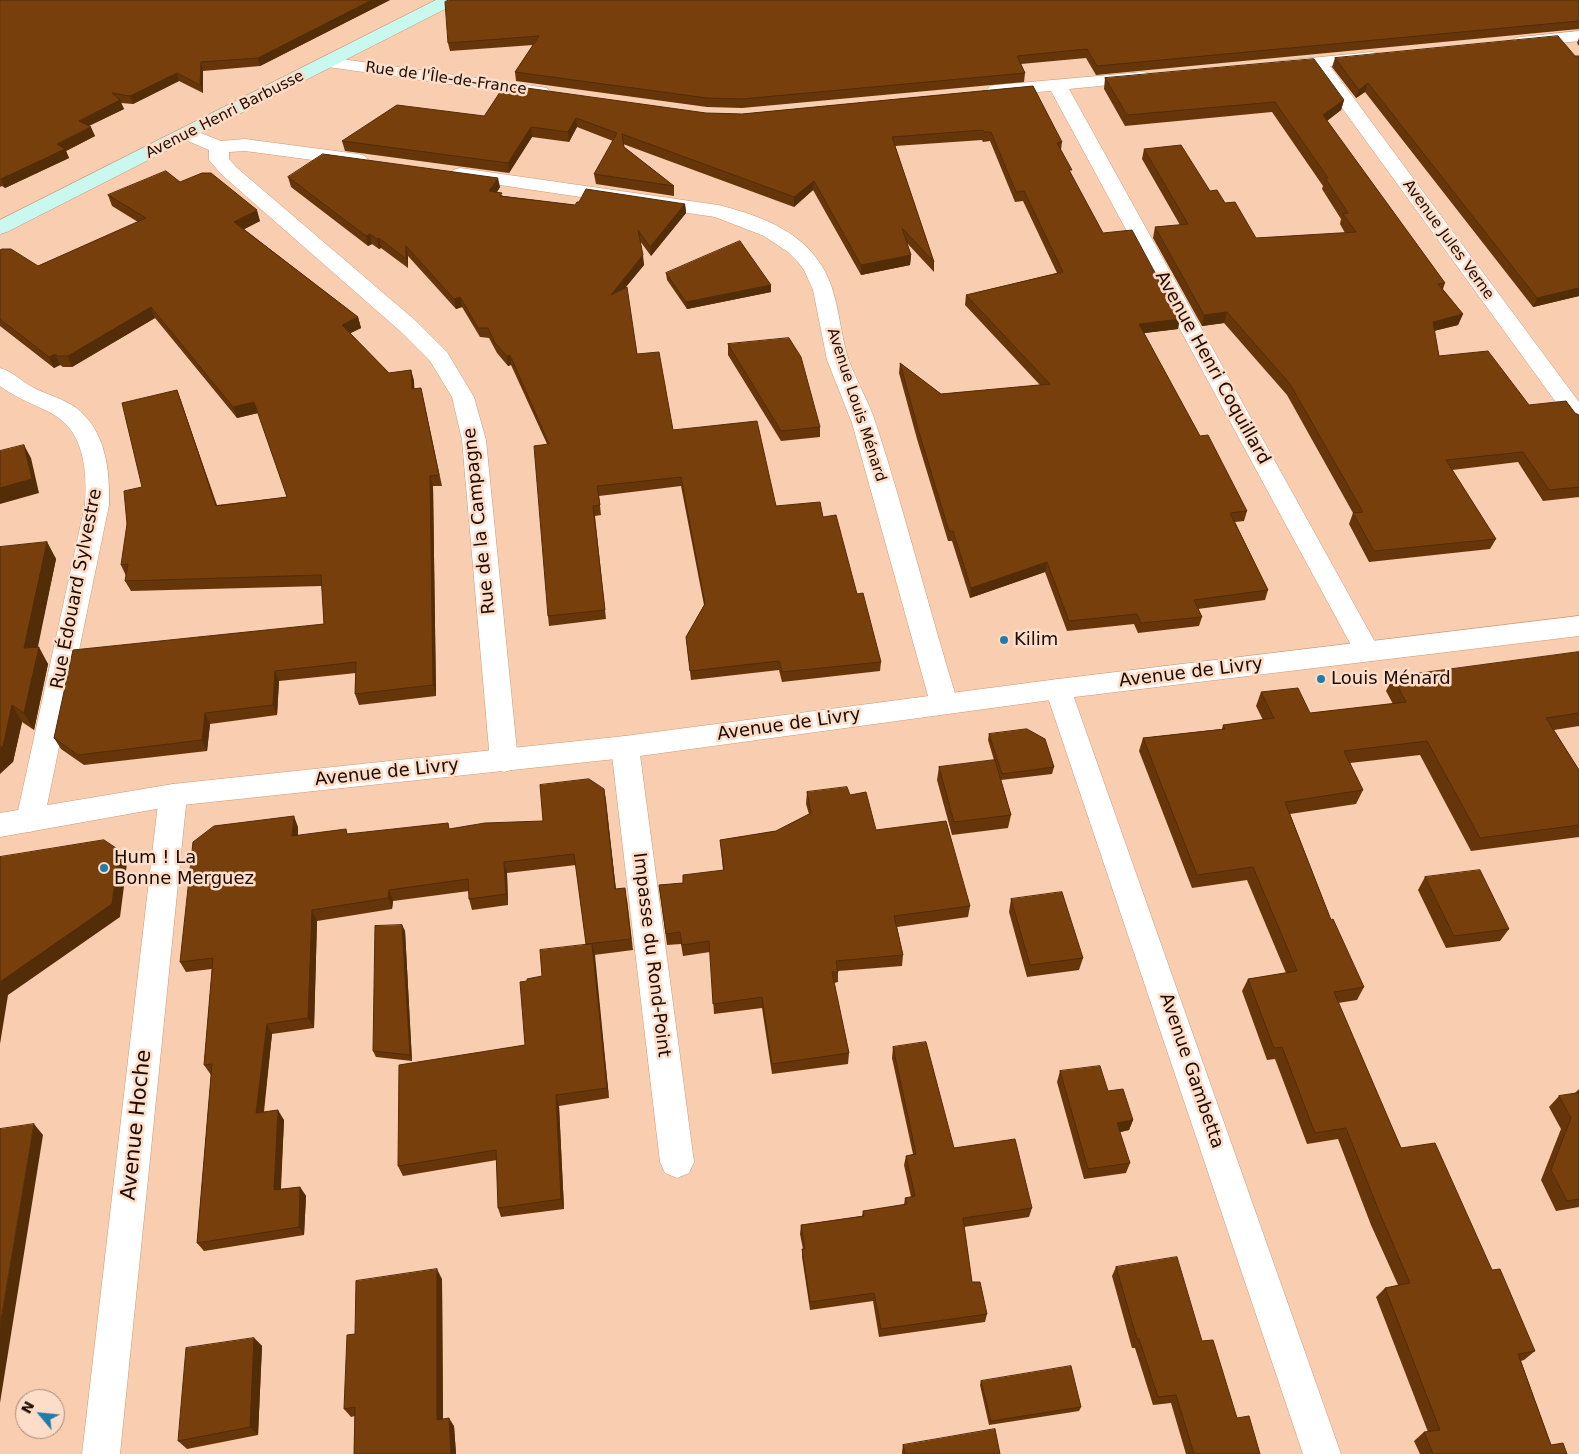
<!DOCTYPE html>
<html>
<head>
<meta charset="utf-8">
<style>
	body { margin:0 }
	#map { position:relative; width:1579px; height:1454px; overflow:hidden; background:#f8cdb0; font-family:"DejaVu Sans",sans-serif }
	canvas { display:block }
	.north { position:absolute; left:15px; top:1389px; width:50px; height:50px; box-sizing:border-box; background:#fdddc7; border:1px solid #a38978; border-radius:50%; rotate:298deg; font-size:14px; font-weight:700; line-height:20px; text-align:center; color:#1c0b01 }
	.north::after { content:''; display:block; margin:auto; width:18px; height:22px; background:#207caa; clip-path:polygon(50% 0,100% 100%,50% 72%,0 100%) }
</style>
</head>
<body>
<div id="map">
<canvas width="1579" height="1454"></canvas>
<div class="north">N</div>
</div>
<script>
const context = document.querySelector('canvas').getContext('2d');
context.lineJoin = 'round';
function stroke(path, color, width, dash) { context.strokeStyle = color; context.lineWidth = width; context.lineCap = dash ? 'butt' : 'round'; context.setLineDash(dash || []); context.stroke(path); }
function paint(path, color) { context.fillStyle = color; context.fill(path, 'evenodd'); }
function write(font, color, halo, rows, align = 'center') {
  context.font = font + ' "DejaVu Sans",sans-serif'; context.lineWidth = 5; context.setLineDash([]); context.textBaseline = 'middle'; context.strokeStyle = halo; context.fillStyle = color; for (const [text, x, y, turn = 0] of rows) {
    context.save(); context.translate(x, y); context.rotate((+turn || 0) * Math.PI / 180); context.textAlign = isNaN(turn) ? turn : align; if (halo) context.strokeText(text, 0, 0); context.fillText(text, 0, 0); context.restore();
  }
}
const minor = new Path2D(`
	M 1579,31 L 1579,41 L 1521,47 L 1515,46 L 1512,42 L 1515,38 L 1521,37 Z
	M 1372,52 L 1378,53 L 1381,57 L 1378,61 L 1330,66 L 1579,402 L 1579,425 L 1571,423 L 1313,68 L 1280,71 L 1274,70 L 1271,66 L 1274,62 L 1280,61 Z
	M 327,57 L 541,87 L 547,88 L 550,92 L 547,96 L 541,97 L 321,66 L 318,62 L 321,58 Z
	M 1143,72 L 1149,73 L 1152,77 L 1149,81 L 1069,89 L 1380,651 L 1376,658 L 1367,661 L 1358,658 L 1051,91 L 996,95 L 990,94 L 987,90 L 990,86 L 996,85 Z
	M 188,128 L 221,141 L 245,139 L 358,154 L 365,156 L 368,160 L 365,164 L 358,166 L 245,151 L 229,152 L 229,159 L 236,167 L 416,321 L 447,352 L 474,397 L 486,440 L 518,761 L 514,769 L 504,772 L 494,769 L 490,761 L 462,440 L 452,397 L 430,361 L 400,331 L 222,175 L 209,160 L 209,150 L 181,138 L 179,134 L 181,130 Z
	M 460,168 L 718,205 C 751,213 792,227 814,255 C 840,286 837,324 849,361 C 857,382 869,402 876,424 C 906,516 929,610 958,703 L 954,710 L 944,713 L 934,710 L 930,703 L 852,423 L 827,360 L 813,290 L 804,270 L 798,262 L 788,252 L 764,236 L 715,217 L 453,178 L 450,174 L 453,170 Z
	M 0,368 C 14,372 23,383 36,389 C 49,395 63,399 75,407 C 106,430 110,470 109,505 L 44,820 L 40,828 L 30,832 L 20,828 L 16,820 L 85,505 C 87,471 85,431 51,413 C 34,404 16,398 0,386 Z
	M 1058,679 L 1068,682 L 1071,689 L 1341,1454 L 1303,1454 L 1045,689 L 1048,682 Z
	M 625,736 L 635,739 L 639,747 L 694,1162 L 689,1173 L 677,1178 L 665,1173 L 660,1162 L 611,747 L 615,739 Z
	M 173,784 L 183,787 L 187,795 L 120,1454 L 82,1454 L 159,795 L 163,787 Z`);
const tertiary = new Path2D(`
	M 1579,616 L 1579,636 L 1058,699 L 625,758 L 173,806 L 0,837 L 0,813 L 173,784 L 625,736 L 1058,679 Z`);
const secondary = new Path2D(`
	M 436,0 L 457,0 L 455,4 L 7,232 L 0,234 L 0,220 Z`);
stroke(minor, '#cc9a77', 1);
stroke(tertiary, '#cc9a77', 1);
stroke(secondary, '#cc9a77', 1);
paint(minor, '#fff');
paint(tertiary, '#fff');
paint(secondary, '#c8f8ee');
paint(new Path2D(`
	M 0,0 L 390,0 L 260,66 L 203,71 L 203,93 L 179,81 L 133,104 L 121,103 L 124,109 L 89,126 L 95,136 L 66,151 L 69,158 L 5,188 L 2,186 L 0,187 Z
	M 449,0 L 1579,0 L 1579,29 L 1096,75 L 1086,58 L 1021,64 L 1025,73 L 1024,82 L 742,108 L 707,107 L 516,81 L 515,72 L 533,45 L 450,51 L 448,43 Z
	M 1579,38 L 1579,46 L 1577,43 Z
	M 1575,56 L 1579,296 L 1533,307 L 1365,92 L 1356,98 L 1332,67 L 1335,58 Z
	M 1105,78 L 1344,100 L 1341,110 L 1327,121 L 1445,283 L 1443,289 L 1463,314 L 1458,325 L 1434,331 L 1439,356 L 1529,405 L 1579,415 L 1579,497 L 1543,501 L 1518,462 L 1452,470 L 1496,539 L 1490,549 L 1369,562 L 1349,524 L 1353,513 L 1287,395 L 1224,323 L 1202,326 L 1153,238 L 1155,227 L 1180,225 L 1142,159 L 1144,149 L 1210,191 L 1225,203 L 1256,238 L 1345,233 L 1340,224 L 1341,219 L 1322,189 L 1323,186 L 1272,112 L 1125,126 L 1104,89 Z
	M 1033,86 L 1062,142 L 1061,150 L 1071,174 L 1103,233 L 1178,329 L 1144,333 L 1200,436 L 1247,511 L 1244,521 L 1235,522 L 1268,590 L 1265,600 L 1198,609 L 1202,617 L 1199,626 L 1138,633 L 1134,624 L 1067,631 L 1045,572 L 970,598 L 952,541 L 948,541 L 917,439 L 899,373 L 900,363 L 941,394 L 1040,385 L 965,305 L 966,295 L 1057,273 L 1023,201 L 1015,202 L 990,141 L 983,142 L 982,140 L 895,146 L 934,262 L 934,272 L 907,243 L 911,255 L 910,265 L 861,275 L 813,190 L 794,207 L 623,144 L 624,147 L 674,186 L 674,196 L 596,184 L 594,174 L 613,141 L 577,127 L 569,142 L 532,137 L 509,173 L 345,151 L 342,141 L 484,116 L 706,113 L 742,114 Z
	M 288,177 L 500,187 L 497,192 L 503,196 L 575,205 L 685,204 L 686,213 L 651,256 L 640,241 L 644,265 L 624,289 L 637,354 L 673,430 L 776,506 L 823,517 L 857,594 L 881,662 L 880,671 L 782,682 L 779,670 L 691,680 L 686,637 L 704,605 L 681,486 L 599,496 L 601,515 L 595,516 L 606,619 L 549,626 L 548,616 L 547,444 L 511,365 L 508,366 L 497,353 L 489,338 L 480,337 L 462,307 L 456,309 L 408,256 L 408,268 L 381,248 L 379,249 L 372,244 L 368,246 L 291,187 Z
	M 180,182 L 260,221 L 244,229 L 358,317 L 361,328 L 350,333 L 389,373 L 411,370 L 414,381 L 414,389 L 421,388 L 442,486 L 433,486 L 436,696 L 359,705 L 355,694 L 356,673 L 279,681 L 277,715 L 210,724 L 207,751 L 84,765 L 61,749 L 54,738 L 324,624 L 322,586 L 131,591 L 125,581 L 126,576 L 121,565 L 142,487 L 177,390 L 217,505 L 287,497 L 258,413 L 237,418 L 155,318 L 72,367 L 63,367 L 60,365 L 54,368 L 0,326 L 0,250 L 38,266 L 138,222 L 112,206 L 108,195 Z
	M 666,273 L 771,285 L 771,292 L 687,309 L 667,280 Z
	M 728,344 L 820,427 L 820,437 L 781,441 L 728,355 Z
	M 47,542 L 56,559 L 37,647 L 48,664 L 34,730 L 22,722 L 13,762 L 0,547 Z
	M 1579,652 L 1579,726 L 1554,730 L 1579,770 L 1579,837 L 1471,851 L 1420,755 L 1350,763 L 1363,790 L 1356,804 L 1290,814 L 1331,920 L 1364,987 L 1357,1000 L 1338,1003 L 1401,1148 L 1492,1270 L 1535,1351 L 1524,1360 L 1521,1361 L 1551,1445 L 1567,1454 L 1420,1454 L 1414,1441 L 1424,1432 L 1428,1432 L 1376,1297 L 1385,1288 L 1398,1285 L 1371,1225 L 1338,1139 L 1307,1144 L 1275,1059 L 1267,1060 L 1242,991 L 1248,979 L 1286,973 L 1247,880 L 1192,888 L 1139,751 L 1143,738 L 1222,729 L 1223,725 L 1263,720 L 1256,706 L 1261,692 L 1310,713 L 1393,704 L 1386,691 L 1393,677 Z
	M 989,734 L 1054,767 L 1052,774 L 1001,780 L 1011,815 L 1008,828 L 952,835 L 937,780 L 939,767 L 994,760 L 988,740 Z
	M 604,789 L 616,889 L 627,899 L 633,950 L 594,955 L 609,1098 L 559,1106 L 564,1209 L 501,1217 L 498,1208 L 497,1160 L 403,1176 L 398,1166 L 525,1045 L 527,981 L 542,976 L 586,944 L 576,865 L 507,873 L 508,905 L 472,910 L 469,899 L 469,891 L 393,901 L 392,909 L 317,921 L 314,1028 L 272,1034 L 264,1112 L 284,1120 L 281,1189 L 300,1187 L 306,1196 L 304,1235 L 204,1251 L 197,1243 L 211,1075 L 204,1065 L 212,969 L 186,972 L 180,962 L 298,827 L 298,836 L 348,834 L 450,829 L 543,821 Z
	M 807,792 L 850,795 L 876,830 L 970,906 L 968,917 L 897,927 L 903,955 L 902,966 L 838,971 L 838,982 L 834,983 L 849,1053 L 848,1064 L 772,1074 L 762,1008 L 714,1014 L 710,952 L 683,956 L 681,944 L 667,945 L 659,885 L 683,883 L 723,870 L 720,840 L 776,831 L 809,814 L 806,804 Z
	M 1425,877 L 1509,929 L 1500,941 L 1446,948 L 1418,890 Z
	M 1011,899 L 1083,958 L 1079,970 L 1027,977 L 1009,912 Z
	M 402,925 L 405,931 L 412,1061 L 376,1057 L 373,1051 Z
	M 893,1047 L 954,1148 L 1032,1208 L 1029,1217 L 964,1227 L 972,1282 L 987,1314 L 985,1322 L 879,1337 L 873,1301 L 810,1310 L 802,1257 L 802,1249 L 803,1249 L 800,1234 L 801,1225 L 862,1216 L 863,1211 L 904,1205 L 905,1198 L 911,1197 L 904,1165 L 906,1156 L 913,1154 L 892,1058 Z
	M 1060,1071 L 1108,1091 L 1133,1120 L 1129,1130 L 1120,1132 L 1130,1163 L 1126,1173 L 1084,1179 L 1057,1082 Z
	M 1579,1089 L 1579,1207 L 1556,1211 L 1541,1180 L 1561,1129 L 1549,1107 L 1559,1096 L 1575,1093 Z
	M 1116,1267 L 1202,1341 L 1237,1418 L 1260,1454 L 1186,1454 L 1171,1403 L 1153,1405 L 1135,1348 L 1132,1348 L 1112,1276 Z
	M 442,1279 L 443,1419 L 454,1426 L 456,1454 L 354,1454 L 355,1416 L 351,1417 L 344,1409 L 355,1334 Z
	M 254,1338 L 262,1346 L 258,1435 L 187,1449 L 178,1441 Z
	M 981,1381 L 1081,1407 L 1079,1411 L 989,1425 L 980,1385 Z
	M 903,1445 L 1000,1454 L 902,1454 L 902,1452 Z`), '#66360a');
paint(new Path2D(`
	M 372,0 L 390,0 L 260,66 L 258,58 Z
	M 201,62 L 203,71 L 203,93 L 200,85 Z
	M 177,73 L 179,81 L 133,104 L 130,96 Z
	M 1368,83 L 1365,92 L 1356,98 L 1359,90 Z
	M 120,100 L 124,109 L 82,129 L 79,121 Z
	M 1344,100 L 1341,110 L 1320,126 L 1323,115 Z
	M 576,118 L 577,127 L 569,142 L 568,132 Z
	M 91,127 L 95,136 L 66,151 L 69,158 L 5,188 L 1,179 L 57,144 Z
	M 531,127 L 532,137 L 509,173 L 508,163 Z
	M 498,178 L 500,187 L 491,201 L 489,191 Z
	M 814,181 L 813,190 L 794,207 L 794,197 Z
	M 685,204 L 686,213 L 651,256 L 650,247 Z
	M 257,210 L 260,221 L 237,233 L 234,222 Z
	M 370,234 L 372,244 L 368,246 L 366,236 Z
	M 379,238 L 381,248 L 379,249 L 377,239 Z
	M 406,246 L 408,256 L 408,268 L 406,259 Z
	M 643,255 L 644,265 L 612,304 L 611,295 Z
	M 911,255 L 910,265 L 861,275 L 861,265 Z
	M 771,285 L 771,292 L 687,309 L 686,302 Z
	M 1579,288 L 1579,296 L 1533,307 L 1537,298 Z
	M 460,297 L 462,307 L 456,309 L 454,299 Z
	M 151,307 L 155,318 L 72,367 L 68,356 Z
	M 1227,312 L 1224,323 L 1202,326 L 1204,315 Z
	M 1463,314 L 1458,325 L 1429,332 L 1433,322 Z
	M 358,317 L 361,328 L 345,336 L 342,325 Z
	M 1180,319 L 1178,329 L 1137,334 L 1139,324 Z
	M 55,354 L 60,365 L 54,368 L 49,357 Z
	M 510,355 L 511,365 L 508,366 L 507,356 Z
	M 411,370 L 414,381 L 415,400 L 412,389 Z
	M 177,390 L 181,401 L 220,516 L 216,506 Z
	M 254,402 L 258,413 L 237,418 L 233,407 Z
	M 24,445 L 31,458 L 39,493 L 0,504 L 0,488 Z
	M 430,476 L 433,486 L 436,696 L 433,685 Z
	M 47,542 L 56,559 L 34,666 L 24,648 Z
	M 1047,562 L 1045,572 L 970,598 L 971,588 Z
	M 39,647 L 48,664 L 34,730 L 24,713 Z
	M 275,671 L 279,681 L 277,715 L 273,705 Z
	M 12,705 L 22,722 L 13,762 L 0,774 L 0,748 Z
	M 205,713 L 210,724 L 207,751 L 202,740 Z
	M 604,789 L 606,800 L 617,900 L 615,889 Z
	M 294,816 L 298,827 L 297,847 L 292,836 Z
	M 119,850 L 127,863 L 120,917 L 8,995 L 0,1044 L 0,982 Z
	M 504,862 L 507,873 L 508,905 L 506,894 Z
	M 389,890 L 393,901 L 392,909 L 388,898 Z
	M 312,910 L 317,921 L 314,1028 L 308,1018 Z
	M 402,925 L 405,931 L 412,1061 L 410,1055 Z
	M 592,944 L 595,955 L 609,1098 L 607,1088 Z
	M 267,1024 L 272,1034 L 262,1123 L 256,1113 Z
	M 556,1095 L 559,1106 L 564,1209 L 561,1199 Z
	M 278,1110 L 284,1120 L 280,1199 L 274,1190 Z
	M 1133,1120 L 1129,1130 L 1113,1134 L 1117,1123 Z
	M 34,1124 L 43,1135 L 0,1403 L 0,1326 Z
	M 300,1187 L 306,1196 L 304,1235 L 299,1227 Z
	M 437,1269 L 442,1279 L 443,1428 L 437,1420 Z
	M 254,1338 L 262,1346 L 258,1435 L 250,1427 Z
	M 449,1418 L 454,1426 L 456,1454 L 451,1454 Z`), '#532c08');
const building = new Path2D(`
	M 0,0 L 372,0 L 258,58 L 201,62 L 200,85 L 177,73 L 130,96 L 112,93 L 120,100 L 79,121 L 91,127 L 57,144 L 65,149 L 1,179 L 0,179 Z
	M 449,0 L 1579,0 L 1579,21 L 1097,66 L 1087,49 L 1017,56 L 1025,73 L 742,99 L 707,98 L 515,72 L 539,36 L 448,43 L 445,2 Z
	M 1558,36 L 1575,56 L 1579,56 L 1579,288 L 1537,298 L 1368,83 L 1359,90 L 1335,58 Z
	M 1314,59 L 1344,100 L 1323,115 L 1445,283 L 1438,284 L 1463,314 L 1433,322 L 1439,356 L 1488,351 L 1529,405 L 1566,401 L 1575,413 L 1579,415 L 1579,487 L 1549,490 L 1523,452 L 1446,460 L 1496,539 L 1374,551 L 1353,513 L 1363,512 L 1290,384 L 1227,312 L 1204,315 L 1155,227 L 1188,224 L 1144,149 L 1181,145 L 1210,191 L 1217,190 L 1225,203 L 1235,202 L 1256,238 L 1356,232 L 1343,214 L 1348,213 L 1325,178 L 1328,178 L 1275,102 L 1127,115 L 1105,78 Z
	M 505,85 L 706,113 L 742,114 L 1033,86 L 1062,142 L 1057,143 L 1072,170 L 1069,170 L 1103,233 L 1132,230 L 1180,319 L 1139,324 L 1200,436 L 1208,435 L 1247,511 L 1230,513 L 1268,590 L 1194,600 L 1202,617 L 1141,623 L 1137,614 L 1069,621 L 1047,562 L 971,588 L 953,531 L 949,531 L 918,429 L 900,363 L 941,394 L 1050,384 L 966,295 L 1063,272 L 1024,191 L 1016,192 L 991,132 L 984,132 L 983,130 L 892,137 L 934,262 L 902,228 L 911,255 L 861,265 L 814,181 L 794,197 L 622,134 L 624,147 L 674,186 L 594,174 L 617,133 L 576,118 L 568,132 L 531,127 L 508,163 L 342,141 L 397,105 L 484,116 Z
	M 323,154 L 498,178 L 489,191 L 502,193 L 500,196 L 575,205 L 577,202 L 579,202 L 586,189 L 685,204 L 650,247 L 638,230 L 643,255 L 611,295 L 627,287 L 637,354 L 659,352 L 673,430 L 757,421 L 776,506 L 820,502 L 823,517 L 836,515 L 857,594 L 863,593 L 881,662 L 782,672 L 779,661 L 690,671 L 686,637 L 705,604 L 681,477 L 597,486 L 600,505 L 593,506 L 605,610 L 548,616 L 534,446 L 549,444 L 510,355 L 507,356 L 495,343 L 488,328 L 478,328 L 460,297 L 454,299 L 406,246 L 406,259 L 379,238 L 377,239 L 370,234 L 366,236 L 288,177 Z
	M 166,171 L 180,182 L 202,173 L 211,173 L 257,210 L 234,222 L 358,317 L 342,325 L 389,373 L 411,370 L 412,389 L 421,388 L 439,475 L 430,476 L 433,685 L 355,694 L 356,662 L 275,671 L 273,705 L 205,713 L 202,740 L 78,755 L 54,738 L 73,650 L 324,624 L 321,575 L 125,581 L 128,564 L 121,565 L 127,524 L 124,491 L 142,487 L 122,403 L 177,390 L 216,506 L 287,497 L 254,402 L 233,407 L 151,307 L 68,356 L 58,356 L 55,354 L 49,357 L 0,319 L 0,250 L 2,249 L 11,249 L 38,266 L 146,218 L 108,195 Z
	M 740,241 L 771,285 L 686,302 L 666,273 Z
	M 789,338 L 801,357 L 820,427 L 781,431 L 728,344 Z
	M 24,445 L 32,479 L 0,488 L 0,451 Z
	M 47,542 L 24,648 L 39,647 L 24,713 L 12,705 L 3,746 L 0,748 L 0,547 Z
	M 1579,652 L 1579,713 L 1546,718 L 1579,770 L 1579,825 L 1480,838 L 1427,741 L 1344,751 L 1363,790 L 1285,802 L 1331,920 L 1333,919 L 1364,987 L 1334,992 L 1401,1148 L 1435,1143 L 1492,1270 L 1500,1269 L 1535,1351 L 1518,1354 L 1551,1445 L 1563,1443 L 1567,1454 L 1433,1454 L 1424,1432 L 1440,1430 L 1385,1288 L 1410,1283 L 1380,1214 L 1346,1128 L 1315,1133 L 1282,1047 L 1274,1048 L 1248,979 L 1297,971 L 1253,867 L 1197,875 L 1143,738 L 1225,729 L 1223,725 L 1274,718 L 1261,692 L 1298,688 L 1310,713 L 1406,702 L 1393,677 Z
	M 1027,729 L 1045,739 L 1054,767 L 1002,774 L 989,734 Z
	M 995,760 L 1011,815 L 954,822 L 939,767 Z
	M 589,779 L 604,789 L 615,889 L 625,888 L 631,939 L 586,944 L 574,854 L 504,862 L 506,894 L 469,899 L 468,879 L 389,890 L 388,898 L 312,910 L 308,1018 L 267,1024 L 256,1113 L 278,1110 L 274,1190 L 300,1187 L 299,1227 L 197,1243 L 212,1064 L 204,1065 L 213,958 L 180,962 L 193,842 L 214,826 L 294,816 L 292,836 L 346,829 L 347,834 L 448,823 L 449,829 L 485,823 L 543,821 L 540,785 Z
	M 847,787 L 850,795 L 866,792 L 876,830 L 946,821 L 970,906 L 894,916 L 903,955 L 836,961 L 838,972 L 832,972 L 849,1053 L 772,1064 L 762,997 L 713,1004 L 709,941 L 682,945 L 680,932 L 666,934 L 659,885 L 683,883 L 683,875 L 724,870 L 720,840 L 776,831 L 811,813 L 807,792 Z
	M 104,840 L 119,850 L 112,904 L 0,982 L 0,857 Z
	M 1480,870 L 1509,929 L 1454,936 L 1425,877 Z
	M 1062,892 L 1083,958 L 1030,965 L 1011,899 Z
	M 402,925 L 410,1055 L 373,1051 L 375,926 Z
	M 592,944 L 607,1088 L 556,1095 L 561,1199 L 498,1208 L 496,1150 L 398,1166 L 399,1065 L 525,1045 L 520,982 L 527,981 L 527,979 L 542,976 L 540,950 Z
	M 926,1042 L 954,1148 L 1015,1139 L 1032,1208 L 963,1218 L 972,1282 L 980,1282 L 987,1314 L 881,1329 L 874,1293 L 810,1302 L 802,1249 L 805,1249 L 801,1225 L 864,1216 L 863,1211 L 907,1204 L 905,1198 L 915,1196 L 906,1156 L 916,1154 L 893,1047 Z
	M 1100,1066 L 1108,1091 L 1123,1089 L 1133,1120 L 1117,1123 L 1130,1163 L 1088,1169 L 1060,1071 Z
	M 1579,1093 L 1579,1199 L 1567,1201 L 1551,1170 L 1571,1118 L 1559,1096 Z
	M 34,1124 L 0,1326 L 0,1129 Z
	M 1177,1257 L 1202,1341 L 1213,1340 L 1237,1418 L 1249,1416 L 1260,1454 L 1194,1454 L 1176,1395 L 1158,1397 L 1139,1339 L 1137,1339 L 1116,1267 Z
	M 437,1269 L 437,1420 L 449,1418 L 451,1454 L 354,1454 L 355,1407 L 344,1409 L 347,1335 L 355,1334 L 356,1281 Z
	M 254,1338 L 250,1427 L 178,1441 L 186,1348 Z
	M 1071,1366 L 1081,1407 L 991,1421 L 981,1381 Z
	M 995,1429 L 1000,1454 L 905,1454 L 903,1445 Z`);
paint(building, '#773f0c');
stroke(building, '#532c08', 1);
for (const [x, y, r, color] of [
	[1004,640,5,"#207caa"],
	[1321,679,5,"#207caa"],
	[104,868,5,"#207caa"]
]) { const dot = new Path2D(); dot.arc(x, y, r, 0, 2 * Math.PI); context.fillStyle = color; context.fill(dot); stroke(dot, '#fdddc7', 2); }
write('15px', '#1c0b01', '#fdddc7', [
	["Rue de l'Île-de-France",446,79,8],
	["Avenue Henri Barbusse",225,115,-27],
	["Avenue Jules Verne",1448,240,54],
	["Avenue Louis Ménard",856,405,72]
]);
write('18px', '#1c0b01', '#fdddc7', [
	["Avenue Henri Coquillard",1212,368,61],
	["Rue de la Campagne",480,521,-96],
	["Rue Édouard Sylvestre",77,589,-79],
	["Avenue de Livry",1191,673,-7],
	["Avenue de Livry",789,725,-8],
	["Avenue de Livry",387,773,-6],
	["Impasse du Rond-Point",651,955,83],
	["Avenue Gambetta",1191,1071,71]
]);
write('18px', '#1c0b01', '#fdddc7', [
	["Kilim",1014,640],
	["Louis Ménard",1331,679],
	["Hum ! La",114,858],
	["Bonne Merguez",114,879]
], 'left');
write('21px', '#1c0b01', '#fdddc7', [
	["Avenue Hoche",137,1125,-84]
]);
</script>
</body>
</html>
